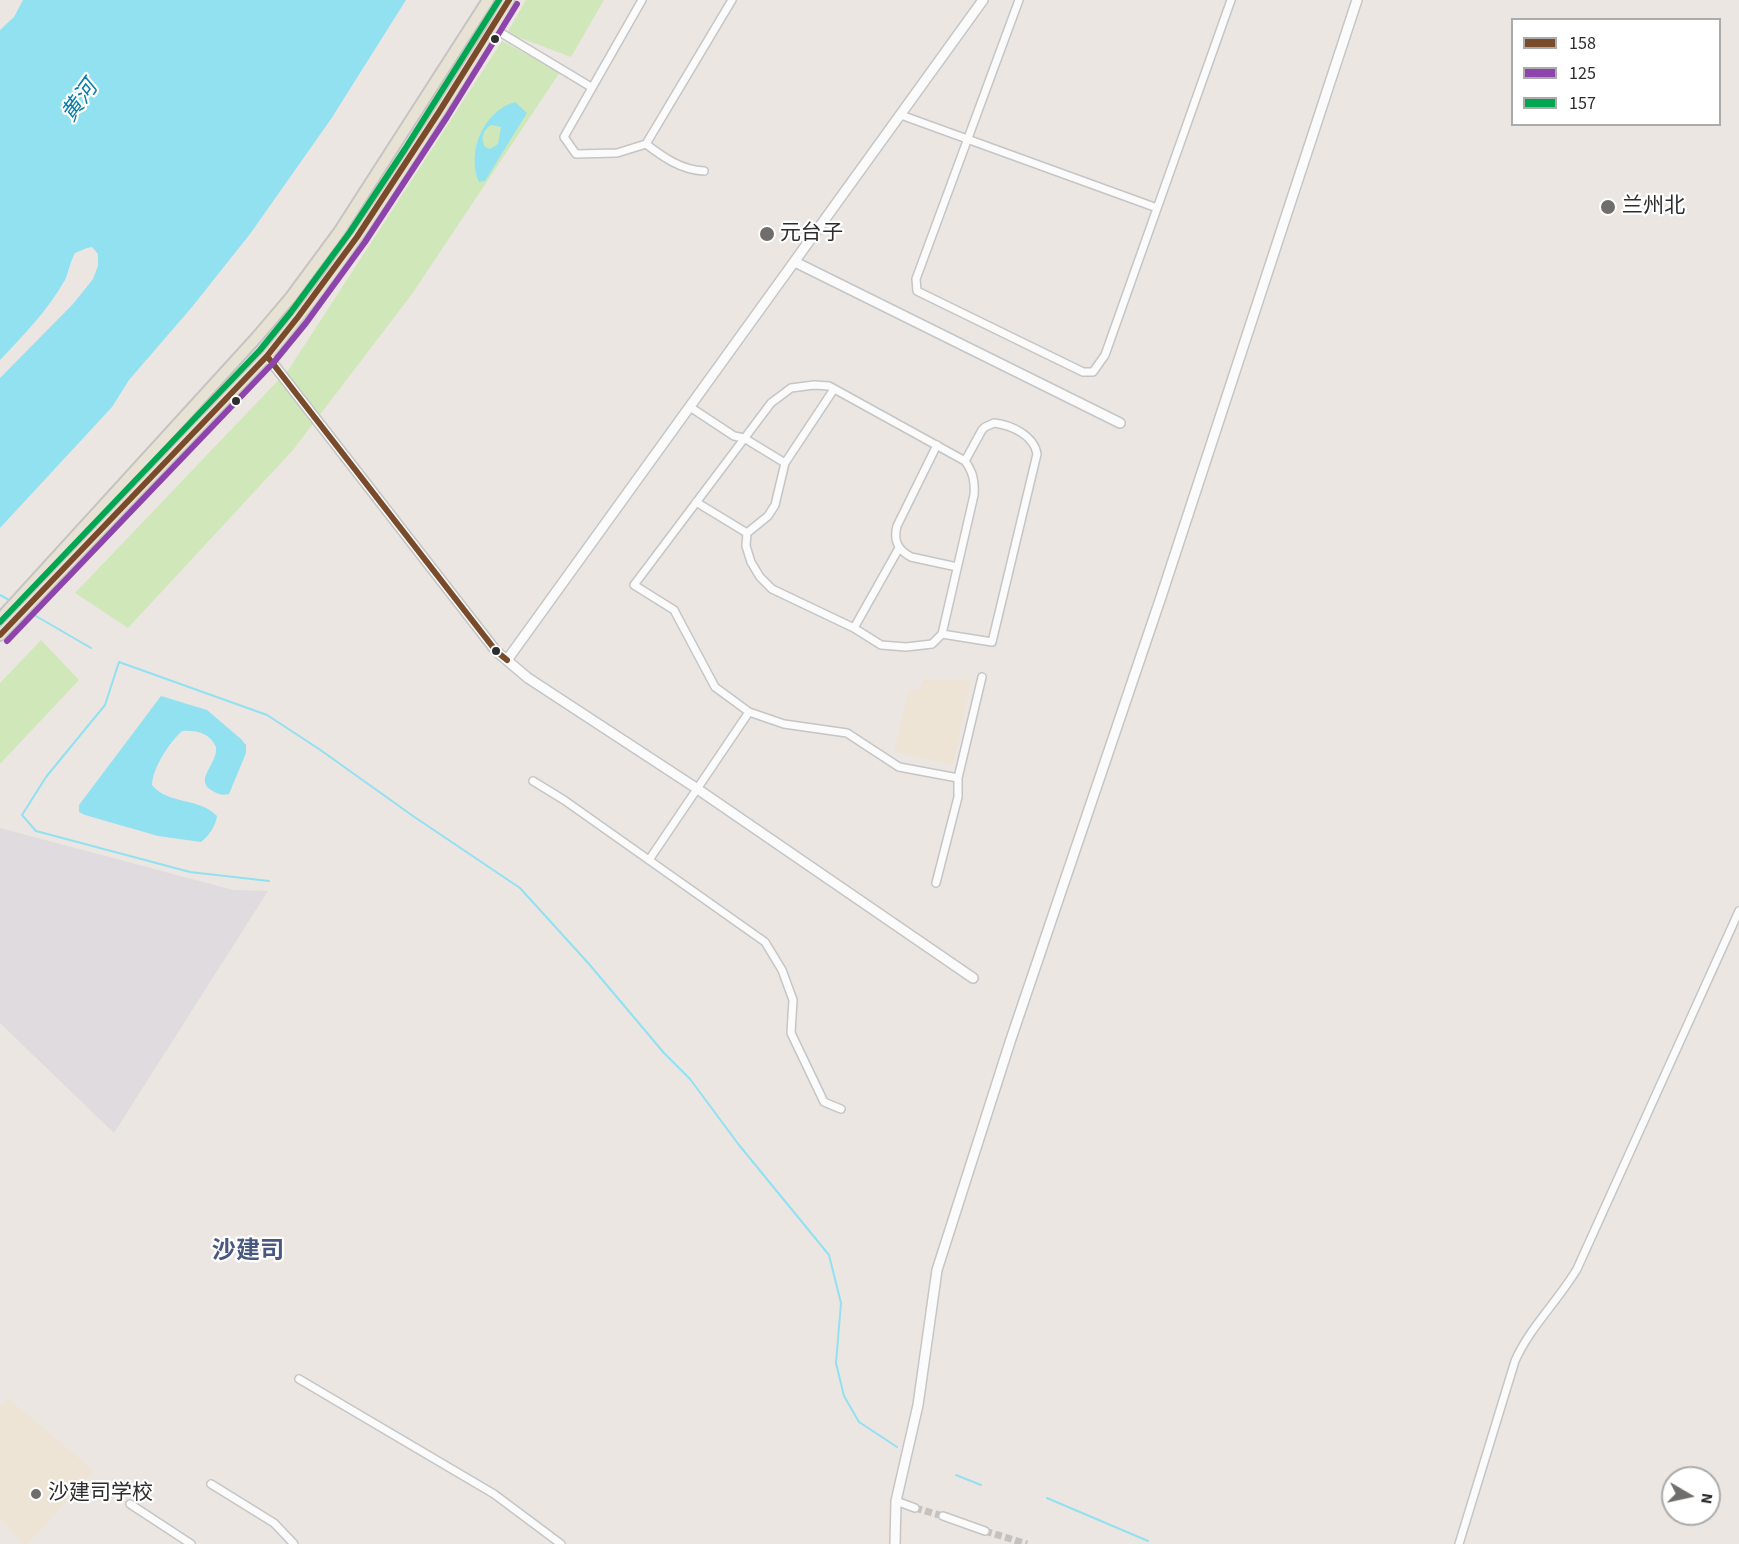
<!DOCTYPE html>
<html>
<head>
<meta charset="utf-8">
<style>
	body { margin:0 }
	#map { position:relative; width:1739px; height:1544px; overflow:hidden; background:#ebe6e2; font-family:"Source Sans 3",sans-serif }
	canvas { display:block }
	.legend { position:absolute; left:1511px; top:18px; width:210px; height:108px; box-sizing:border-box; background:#fff; border:2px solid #ababab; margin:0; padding:8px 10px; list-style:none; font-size:18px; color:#2d2d2d }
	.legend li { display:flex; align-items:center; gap:12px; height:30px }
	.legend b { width:30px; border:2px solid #ababab }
	.north { position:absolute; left:1661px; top:1466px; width:60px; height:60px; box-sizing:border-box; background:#fff; border:2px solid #ababab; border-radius:50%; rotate:99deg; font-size:16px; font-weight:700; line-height:24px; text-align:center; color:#2d2d2d }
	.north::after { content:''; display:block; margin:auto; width:21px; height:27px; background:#706e6c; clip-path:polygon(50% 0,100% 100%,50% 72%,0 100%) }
</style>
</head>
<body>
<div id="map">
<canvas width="1739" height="1544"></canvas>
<ul class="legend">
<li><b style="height:8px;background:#7a4b2a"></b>158</li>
<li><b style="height:8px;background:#8e44ad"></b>125</li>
<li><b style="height:8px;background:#00a651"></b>157</li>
</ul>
<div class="north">N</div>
</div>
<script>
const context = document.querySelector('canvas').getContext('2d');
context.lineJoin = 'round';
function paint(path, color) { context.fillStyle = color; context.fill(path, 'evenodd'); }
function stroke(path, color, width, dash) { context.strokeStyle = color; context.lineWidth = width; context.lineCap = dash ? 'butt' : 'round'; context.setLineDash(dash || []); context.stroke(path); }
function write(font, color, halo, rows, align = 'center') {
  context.font = font + ' "Source Sans 3","Noto Sans SC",sans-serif'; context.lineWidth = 4.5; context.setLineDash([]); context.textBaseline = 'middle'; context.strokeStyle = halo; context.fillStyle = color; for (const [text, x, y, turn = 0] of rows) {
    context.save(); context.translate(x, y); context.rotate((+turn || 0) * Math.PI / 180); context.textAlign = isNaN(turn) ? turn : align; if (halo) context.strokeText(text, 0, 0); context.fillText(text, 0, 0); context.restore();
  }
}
paint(new Path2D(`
	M 0,828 L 233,890 L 268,891 L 114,1133 L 0,1023 Z`), '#dfdbde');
paint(new Path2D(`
	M 923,680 L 971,680 L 953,765 L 894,752 L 909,689 L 919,691 Z
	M 8,1398 L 94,1471 L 28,1544 L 23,1544 L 0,1518 L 0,1407 Z`), '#eee4d6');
paint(new Path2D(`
	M 526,0 L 604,0 L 571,57 L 507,33 Z
	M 502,41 L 560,72 L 412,294 L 293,450 L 128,628 L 75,593 L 289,369 Z
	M 41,640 L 79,680 L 0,764 L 0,683 Z`), '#d0e8b9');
paint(new Path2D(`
	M 23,0 L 406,0 L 331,119 L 250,234 L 192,307 L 129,380 L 112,407 L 0,528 L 0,378 L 73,304 L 93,279 L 98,266 L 98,254 L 92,247 L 87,248 L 75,253 C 70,262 69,271 65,280 C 48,310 23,336 0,360 L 0,30 L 14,17 Z
	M 515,102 L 527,113 L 485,181 L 479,182 C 466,153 483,111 515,102 ZM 491,125 L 501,127 L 498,144 L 490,149 L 485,147 C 480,139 483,130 491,125 Z
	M 161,696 L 207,710 L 241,739 L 246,745 L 246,753 L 229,794 C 221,796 218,794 211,790 C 194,779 218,764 216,747 C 210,733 196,730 182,731 C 169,743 153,767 152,785 C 168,805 199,797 217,816 C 216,825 209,836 201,842 L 158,836 L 85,815 L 79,812 L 79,805 Z`), '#91e1f1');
stroke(new Path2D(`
	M 0,595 L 11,601
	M 29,612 L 91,648
	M 269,881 L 190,872 L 36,831 L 22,815 L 46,777 L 105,705 L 119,662 L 267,715 L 319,749 L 413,816 L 520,888 L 589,964 L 664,1053 L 690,1079 L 739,1145 L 829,1255 L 841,1303 L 836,1363 L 844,1396 L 859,1422 L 897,1447
	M 956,1475 L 981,1485
	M 1047,1498 L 1148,1541`), '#91e1f1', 2);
stroke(new Path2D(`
	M 915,1508 L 943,1516
	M 985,1531 L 1027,1544`), '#c5c1be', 7, [7, 3.5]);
const street = new Path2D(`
	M 642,0 L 564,137 L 576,154 L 617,153 L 646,144 L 732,0
	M 1019,0 L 916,279 L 917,291 L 1083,372 L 1093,372 L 1105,355 L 1231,0
	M 493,28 L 591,87
	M 901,115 L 1157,208
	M 646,144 C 663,157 681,170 704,171
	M 690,407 L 734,436 L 744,438 L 785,463
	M 937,445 L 897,526 C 893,541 898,550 911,557 L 957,567
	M 696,502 L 747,533
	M 747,533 L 746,546 L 751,562 L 760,577 L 772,589 L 854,628 L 881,645 L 906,647 L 932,644 L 942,634 L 974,495 C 975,481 973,472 965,461 L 829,386 L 814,385 L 791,388 L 771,403 L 634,585 L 674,610 L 715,687 L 749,712 L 784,724 L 847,733 L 899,767 L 958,778
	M 747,533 L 768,516 L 775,505 L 785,463 L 834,389
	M 854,628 L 899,548
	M 942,634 L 992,642 L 1037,454 C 1034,435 1011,425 994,423 L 985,427 L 982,430 L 965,461
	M 533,781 L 564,800 L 765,942 L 782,970 L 793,1000 L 791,1033 L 824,1102 L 841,1109
	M 649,860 L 749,712
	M 936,883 L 958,797 L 958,778 L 982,677
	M 299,1379 L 494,1494 L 561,1544
	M 211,1484 L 274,1523 L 294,1544
	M 896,1501 L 915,1508
	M 130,1504 L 191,1544
	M 943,1516 L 985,1531
	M 1459,1544 L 1515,1361 C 1530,1327 1558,1301 1577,1269 L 1739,911`);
const secondary = new Path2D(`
	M 795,262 L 1120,423
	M 267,356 L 496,651 L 528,678 L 696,788 L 973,978
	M 507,660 L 983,0
	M 895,1544 L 896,1501 L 918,1405 L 937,1270 L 1010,1042 L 1161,597 L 1357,0`);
const primary = new Path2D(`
	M 0,619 L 257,337 L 291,297 L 339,232 L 488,0
	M 0,635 L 267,356 C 353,254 421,140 493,28 L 509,0`);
stroke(street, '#c6c5c5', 10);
stroke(secondary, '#c6c5c5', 12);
stroke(primary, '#c6c4c3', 14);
stroke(street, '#fcfbfb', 7);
stroke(secondary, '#fcfbfb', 9);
stroke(primary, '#e8e2d4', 10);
stroke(new Path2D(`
	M 267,356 L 496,651 L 507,660
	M 0,635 L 267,356 L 298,317 L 357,237 L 439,112 L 509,0`), '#7a4b2a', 6);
stroke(new Path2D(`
	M 7,641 L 274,362 L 306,323 L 365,242 L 447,117 L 517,4`), '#8e44ad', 6);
stroke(new Path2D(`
	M 0,622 L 260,350 L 291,312 L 350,232 L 405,149 L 499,0`), '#00a651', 6);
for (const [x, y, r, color] of [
	[495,39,5,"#2d2d2d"],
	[1608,207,8,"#706e6c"],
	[767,234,8,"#706e6c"],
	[236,401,5,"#2d2d2d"],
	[496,651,5,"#2d2d2d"],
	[36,1494,6,"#706e6c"]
]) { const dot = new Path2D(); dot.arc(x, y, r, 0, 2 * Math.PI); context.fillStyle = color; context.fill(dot); stroke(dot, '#fff', 2); }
write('21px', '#2d2d2d', '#fff', [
	["兰州北",1622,207],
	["元台子",780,234],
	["沙建司学校",48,1494]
], 'left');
write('italic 22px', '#047faa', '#fff', [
	["黄河",81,102,-54]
]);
write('bold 24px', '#495881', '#fff', [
	["沙建司",248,1253]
]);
</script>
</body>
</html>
